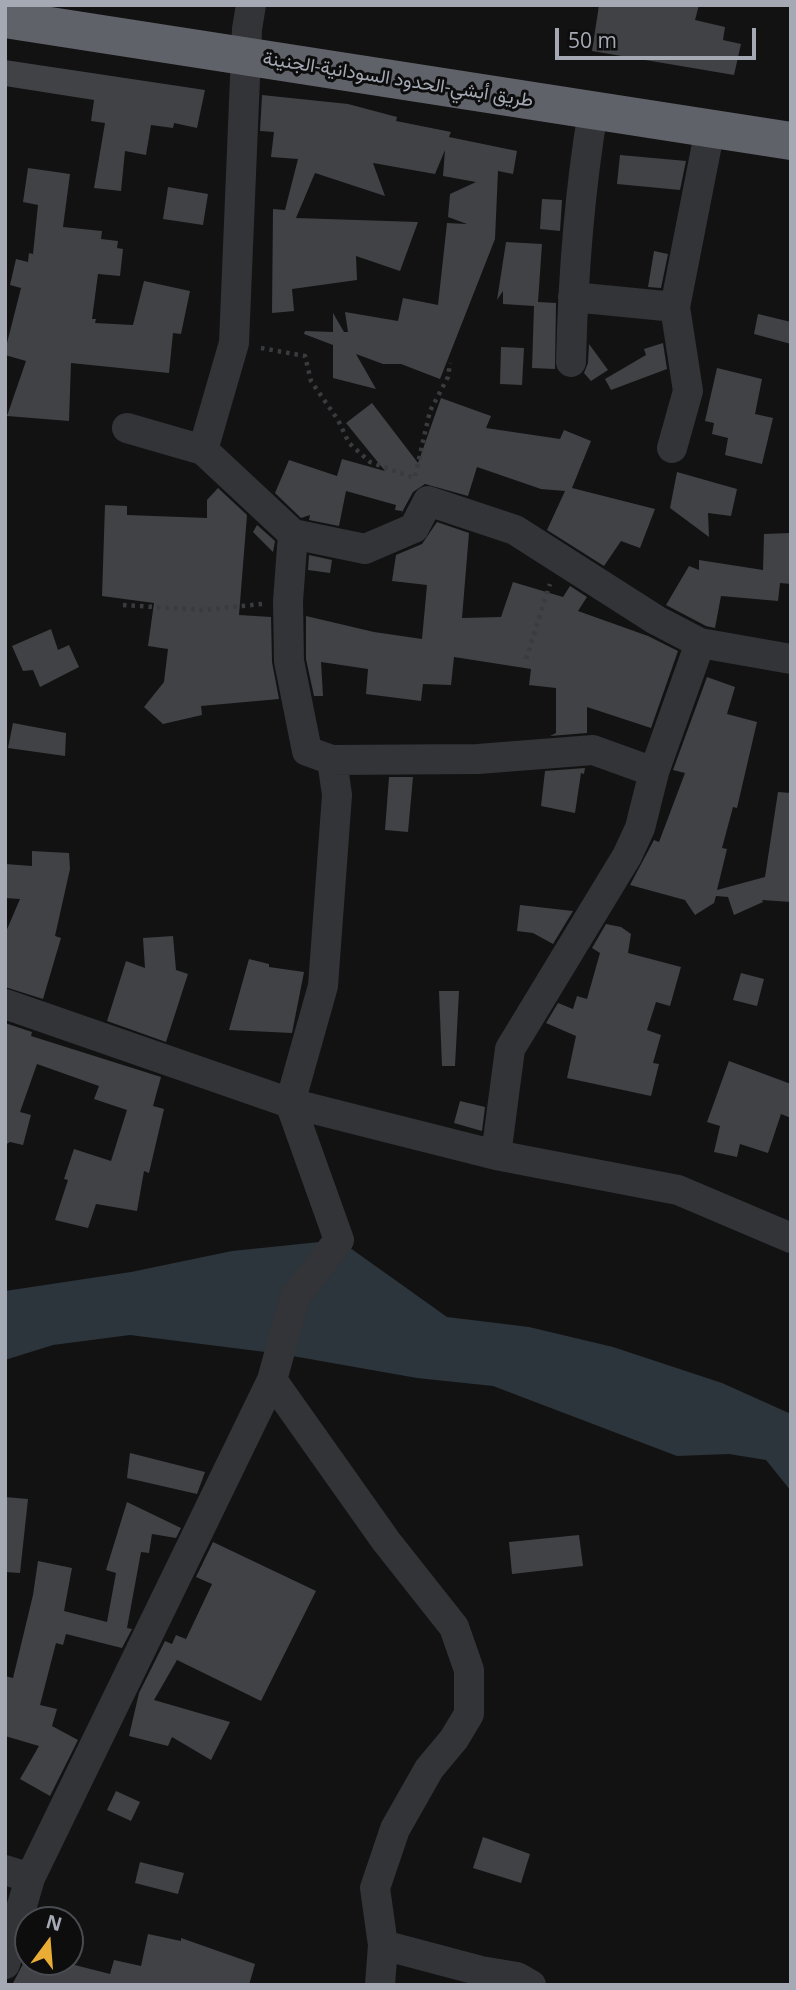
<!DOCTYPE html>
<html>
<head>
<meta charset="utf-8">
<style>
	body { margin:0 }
	#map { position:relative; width:796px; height:1990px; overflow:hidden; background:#121213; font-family:"Open Sans",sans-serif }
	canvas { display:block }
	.frame { position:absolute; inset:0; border:7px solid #a4a9b3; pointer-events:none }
	.north { position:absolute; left:14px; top:1906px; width:70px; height:70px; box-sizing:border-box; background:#0d0d0e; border:2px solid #494b50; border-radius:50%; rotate:16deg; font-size:19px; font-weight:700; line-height:28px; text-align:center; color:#a4a9b3 }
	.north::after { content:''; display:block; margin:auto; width:24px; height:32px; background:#e9ac35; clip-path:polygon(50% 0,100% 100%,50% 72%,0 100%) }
	.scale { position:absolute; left:555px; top:28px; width:201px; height:32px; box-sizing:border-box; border:4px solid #a4a9b3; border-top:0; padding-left:9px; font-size:21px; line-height:24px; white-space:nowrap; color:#a4a9b3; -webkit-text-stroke:5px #0d0d0e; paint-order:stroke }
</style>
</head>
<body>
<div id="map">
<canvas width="796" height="1990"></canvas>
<div class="frame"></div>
<div class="north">N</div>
<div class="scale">50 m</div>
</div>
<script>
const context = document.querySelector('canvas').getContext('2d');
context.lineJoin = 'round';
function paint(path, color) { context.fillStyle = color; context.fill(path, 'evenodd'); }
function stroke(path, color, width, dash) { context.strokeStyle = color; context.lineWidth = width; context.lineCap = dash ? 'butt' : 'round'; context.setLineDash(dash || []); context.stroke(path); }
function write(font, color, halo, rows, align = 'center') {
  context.font = font + ' "Open Sans",Vazirmatn,sans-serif'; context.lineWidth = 6; context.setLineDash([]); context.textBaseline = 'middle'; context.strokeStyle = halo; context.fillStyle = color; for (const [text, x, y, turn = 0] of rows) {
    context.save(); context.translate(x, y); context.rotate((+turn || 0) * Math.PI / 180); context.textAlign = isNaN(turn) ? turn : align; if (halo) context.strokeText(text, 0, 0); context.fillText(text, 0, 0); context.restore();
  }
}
paint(new Path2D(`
	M 339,1240 L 447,1317 L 529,1327 L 613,1347 L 722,1383 L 791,1414 L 791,1491 L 766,1460 L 729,1454 L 677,1456 L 493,1386 L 417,1378 L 281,1354 L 130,1335 L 53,1345 L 5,1360 L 5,1291 L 131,1272 L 232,1251 Z`), '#2c353b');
paint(new Path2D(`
	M 599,5 L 699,5 L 695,20 L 725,27 L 723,40 L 741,44 L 734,75 L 592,51 Z
	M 5,60 L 205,90 L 197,128 L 174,123 L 173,128 L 151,125 L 146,155 L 125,151 L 121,191 L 94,188 L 105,123 L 91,121 L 94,100 L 5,86 Z
	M 262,95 L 348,104 L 397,117 L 396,121 L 451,132 L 449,137 L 517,151 L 513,174 L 498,171 L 495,239 L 440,379 L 401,364 L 383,364 L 356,354 L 376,389 L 333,378 L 333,345 L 304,334 L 305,331 L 333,332 L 333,313 L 344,332 L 348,332 L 345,312 L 398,321 L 403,298 L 438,305 L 447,223 L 467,224 L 448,217 L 450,194 L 476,182 L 443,176 L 445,150 L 435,174 L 373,163 L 385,196 L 315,173 L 296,218 L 418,222 L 400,271 L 356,256 L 357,280 L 292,289 L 294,311 L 272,313 L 273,209 L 285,210 L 298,159 L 271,157 L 274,132 L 260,131 Z
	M 620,155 L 686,161 L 680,190 L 617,184 Z
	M 28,168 L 70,174 L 63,227 L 102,231 L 101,239 L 118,241 L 117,248 L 123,249 L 120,276 L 98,274 L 92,319 L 96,319 L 95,323 L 133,325 L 144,281 L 190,291 L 181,334 L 173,333 L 169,373 L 71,363 L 69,421 L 7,416 L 26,361 L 5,355 L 5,351 L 21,288 L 10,285 L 16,259 L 28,262 L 29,253 L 33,254 L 38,205 L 23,202 Z
	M 168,187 L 208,194 L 203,225 L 163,219 Z
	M 542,199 L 562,200 L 560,231 L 540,229 Z
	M 506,242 L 542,244 L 538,302 L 556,303 L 555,369 L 532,368 L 534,306 L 503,304 L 503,291 L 497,300 Z
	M 654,251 L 668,254 L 661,288 L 648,287 Z
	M 758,314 L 791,322 L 791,344 L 754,334 Z
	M 663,343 L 667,369 L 611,390 L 605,379 L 646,355 L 644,349 Z
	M 589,344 L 608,370 L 591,381 L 584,373 L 588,363 Z
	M 501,347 L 524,348 L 522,385 L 500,384 Z
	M 717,368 L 762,379 L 755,414 L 773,418 L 762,464 L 725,455 L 728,438 L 712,434 L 714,423 L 705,421 Z
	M 441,398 L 491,416 L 486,428 L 560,439 L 564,430 L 591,441 L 572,488 L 655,509 L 640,548 L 621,541 L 604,566 L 547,530 L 565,491 L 541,489 L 477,467 L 468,496 L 425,484 L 413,492 L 401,514 L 402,511 L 395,510 L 396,505 L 346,491 L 339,526 L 309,520 L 310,515 L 301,518 L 275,493 L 289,460 L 337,476 L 342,459 L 385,471 L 346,423 L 372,403 L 418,463 Z
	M 677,472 L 737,489 L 731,516 L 708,513 L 709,537 L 670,508 Z
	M 218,488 L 247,515 L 239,615 L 271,617 L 272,662 L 279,699 L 201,706 L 202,715 L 163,724 L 144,707 L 164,682 L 168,649 L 148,646 L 154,603 L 102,596 L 105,505 L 127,506 L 127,515 L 207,518 L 207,500 Z
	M 437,522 L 469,533 L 462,618 L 501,617 L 513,582 L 563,597 L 570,586 L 587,597 L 578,611 L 648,636 L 678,651 L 651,728 L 587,707 L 587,733 L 550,736 L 556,733 L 556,688 L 529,685 L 531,669 L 454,657 L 451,685 L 423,684 L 421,701 L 366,694 L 368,669 L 321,662 L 323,696 L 314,696 L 306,659 L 306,616 L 374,632 L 422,639 L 427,585 L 392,581 L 396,555 L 422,544 Z
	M 257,525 L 275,541 L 273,552 L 253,532 Z
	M 791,533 L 791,584 L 780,583 L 778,601 L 721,596 L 715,628 L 706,626 L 666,605 L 689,566 L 699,570 L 699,560 L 763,570 L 764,534 Z
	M 309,555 L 332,560 L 330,573 L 308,570 Z
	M 51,629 L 58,650 L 69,645 L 79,667 L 40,687 L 33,670 L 23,671 L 12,646 Z
	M 707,677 L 735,687 L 727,714 L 757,722 L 737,808 L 733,807 L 722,848 L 727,849 L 717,890 L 765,877 L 778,792 L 791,793 L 791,902 L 762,900 L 763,902 L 734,915 L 728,897 L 716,896 L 714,903 L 695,915 L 685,900 L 630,885 L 654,840 L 659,842 L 685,773 L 673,770 Z
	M 13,723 L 66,733 L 65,756 L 8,748 Z
	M 585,768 L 584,774 L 581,773 L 575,813 L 541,806 L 545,771 Z
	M 389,777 L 413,777 L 408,832 L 385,830 Z
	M 32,851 L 69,853 L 70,869 L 55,936 L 61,938 L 43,999 L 5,987 L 5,934 L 20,899 L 5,898 L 5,864 L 32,866 Z
	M 520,905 L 573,911 L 553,944 L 533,933 L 517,931 Z
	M 606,924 L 621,927 L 631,934 L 628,953 L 681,967 L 670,1006 L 656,1002 L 647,1030 L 661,1035 L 653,1063 L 659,1064 L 651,1096 L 567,1078 L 576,1036 L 546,1023 L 558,1003 L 573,1009 L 577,996 L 587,999 L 600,953 L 592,948 Z
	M 173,936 L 176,970 L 188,974 L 166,1042 L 107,1021 L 126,961 L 145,968 L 143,938 Z
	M 249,959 L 269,964 L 269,967 L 304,972 L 292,1033 L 229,1030 Z
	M 741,973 L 764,979 L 757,1006 L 733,1000 Z
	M 439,991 L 459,991 L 455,1066 L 442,1066 Z
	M 5,1023 L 32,1032 L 31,1036 L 161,1077 L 153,1106 L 164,1109 L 149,1173 L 144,1171 L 137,1211 L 96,1204 L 88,1228 L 55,1220 L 68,1180 L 64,1179 L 74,1149 L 111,1161 L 127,1110 L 94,1099 L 99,1086 L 37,1064 L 20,1112 L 31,1115 L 23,1145 L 10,1142 L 5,1145 Z
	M 729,1061 L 791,1084 L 791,1118 L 781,1114 L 768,1153 L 740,1144 L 737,1157 L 714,1152 L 720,1126 L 707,1122 Z
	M 460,1101 L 485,1107 L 482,1131 L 454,1123 Z
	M 130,1453 L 205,1472 L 197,1494 L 127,1478 Z
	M 5,1497 L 28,1499 L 20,1573 L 5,1572 Z
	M 127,1502 L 181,1528 L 176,1538 L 152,1534 L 149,1553 L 141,1552 L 127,1628 L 132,1629 L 122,1648 L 66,1634 L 63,1645 L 56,1643 L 40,1705 L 57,1709 L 52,1726 L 78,1740 L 50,1796 L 20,1779 L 39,1746 L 5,1736 L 5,1676 L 13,1678 L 33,1595 L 38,1561 L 72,1568 L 64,1611 L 107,1622 L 116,1573 L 106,1570 Z
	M 579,1535 L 583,1566 L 512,1574 L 509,1542 Z
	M 213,1542 L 316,1591 L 261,1701 L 177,1660 L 154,1700 L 230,1722 L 211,1760 L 172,1737 L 168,1746 L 129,1736 L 139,1693 L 165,1641 L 172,1644 L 176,1635 L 186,1639 L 212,1584 L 196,1577 Z
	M 116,1791 L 140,1802 L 131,1821 L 107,1810 Z
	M 483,1837 L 530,1854 L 521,1883 L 473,1868 Z
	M 140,1862 L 184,1873 L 178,1894 L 135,1883 Z
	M 148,1934 L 181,1941 L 181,1938 L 255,1964 L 249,1985 L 12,1985 L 24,1962 L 63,1962 L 110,1974 L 114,1960 L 141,1966 Z`), '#414246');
stroke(new Path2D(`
	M 261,348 L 305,356 L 311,381 L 338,420 L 349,443 L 370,462 L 414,478
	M 415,476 L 430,411 L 448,377 L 450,363
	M 123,605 L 201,610 L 262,604
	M 526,659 L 550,584`), '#393b3f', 4.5, [3.5, 5]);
stroke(new Path2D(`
	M 251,5 L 247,29 L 234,343 L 203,450 L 293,534 L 288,601 L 289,661 L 307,751 L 332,760 L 478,759 L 593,750 L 654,772
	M 573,297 L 675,307
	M 571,362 C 573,276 579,195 593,111
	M 127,428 L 203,450
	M 672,448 L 688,391 L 675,307 L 710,129
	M 293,534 L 365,549 L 414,528 L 428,501 L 515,530 L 656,620 L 700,643 L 791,659
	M 5,1004 L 290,1103 L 496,1155 L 678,1190 L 791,1238
	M 496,1155 L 510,1049 L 627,856 L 640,828 L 654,772 L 700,643
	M 272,1380 L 386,1541 L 454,1627 L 469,1670 L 469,1714 L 454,1739 L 429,1769 L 395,1829 L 375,1888 L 383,1945 L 380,1985
	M 5,1870 L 30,1878
	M 383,1945 L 481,1971 L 517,1977 L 531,1985
	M 5,1964 L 30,1878 L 272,1380 L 295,1297 L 339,1240 L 290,1103 L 323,986 L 337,795 L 332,760`), '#333438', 30);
stroke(new Path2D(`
	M 5,19 L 791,141`), '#5f6269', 38);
write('19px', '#a4a9b3', '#0d0d0e', [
	["طريق أبشي-الحدود السودانية-الجنينة",398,80,9]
]);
</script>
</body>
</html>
